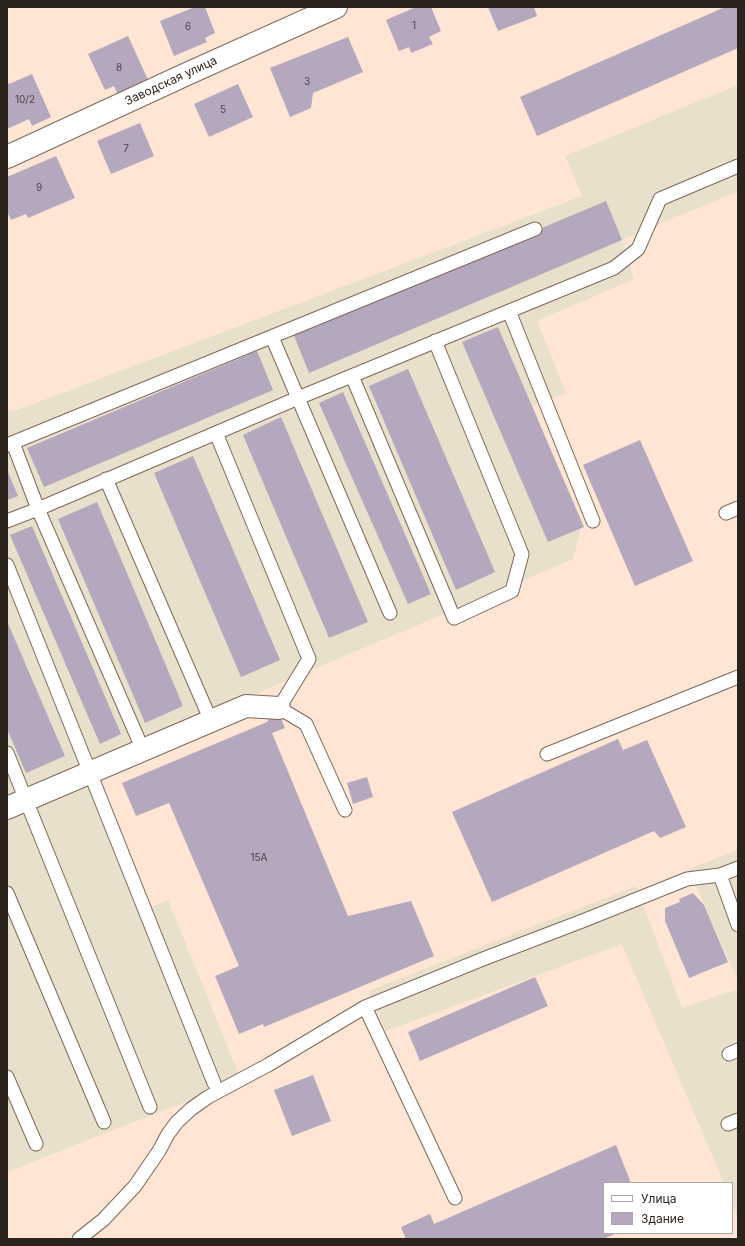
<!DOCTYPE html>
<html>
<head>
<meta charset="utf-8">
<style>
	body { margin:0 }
	#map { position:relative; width:745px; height:1246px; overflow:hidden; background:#fee5d4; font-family:Inter,sans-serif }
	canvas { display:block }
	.frame { position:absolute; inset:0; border:8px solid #2c231d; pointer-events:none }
	.legend { position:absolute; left:603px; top:1182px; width:130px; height:52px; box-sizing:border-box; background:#fff; border:1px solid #aba7a5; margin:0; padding:5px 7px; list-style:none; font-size:12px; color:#2c231d }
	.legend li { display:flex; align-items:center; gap:8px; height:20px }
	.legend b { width:20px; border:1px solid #aba7a5 }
</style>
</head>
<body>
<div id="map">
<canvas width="745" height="1246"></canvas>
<div class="frame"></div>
<ul class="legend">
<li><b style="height:5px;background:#fff"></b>Улица</li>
<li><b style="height:11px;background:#b5a7bd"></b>Здание</li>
</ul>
</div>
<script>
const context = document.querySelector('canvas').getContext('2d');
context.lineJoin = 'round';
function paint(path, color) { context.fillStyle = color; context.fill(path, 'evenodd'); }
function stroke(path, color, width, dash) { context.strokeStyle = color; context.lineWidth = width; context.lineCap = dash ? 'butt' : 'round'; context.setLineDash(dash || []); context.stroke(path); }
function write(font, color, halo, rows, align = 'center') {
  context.font = font + ' Inter,sans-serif'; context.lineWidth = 3; context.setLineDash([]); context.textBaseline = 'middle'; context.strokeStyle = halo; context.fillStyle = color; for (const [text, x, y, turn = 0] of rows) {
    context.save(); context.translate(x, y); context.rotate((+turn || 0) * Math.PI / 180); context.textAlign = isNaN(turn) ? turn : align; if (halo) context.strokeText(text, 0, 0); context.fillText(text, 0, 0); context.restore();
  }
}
paint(new Path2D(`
	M 738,85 L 738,191 L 622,240 L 634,279 L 537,321 L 566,393 L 533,406 L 581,528 L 573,559 L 86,766 L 141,911 L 168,900 L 241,1080 L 7,1172 L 7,411 L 20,409 L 582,196 L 565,156 Z
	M 738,850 L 738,981 L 688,869 Z
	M 636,886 L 682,1008 L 738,989 L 738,1217 L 732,1203 L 732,1183 L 724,1183 L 622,944 L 386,1031 L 368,991 Z`), '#e8e0ca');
paint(new Path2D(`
	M 195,7 L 205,7 L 215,33 L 205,38 L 207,42 L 174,56 L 160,21 Z
	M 416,7 L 431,7 L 441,31 L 429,37 L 433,44 L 411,53 L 409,47 L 399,51 L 386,20 Z
	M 488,7 L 534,7 L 537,16 L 498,31 Z
	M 725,7 L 738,7 L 738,48 L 537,136 L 520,97 Z
	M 128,36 L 149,82 L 118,95 L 114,86 L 105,90 L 88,54 Z
	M 348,37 L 363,72 L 313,93 L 311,108 L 290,117 L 270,68 Z
	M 32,74 L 51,117 L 32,126 L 29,119 L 7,129 L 7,80 L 9,84 Z
	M 238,84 L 253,117 L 209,137 L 194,104 Z
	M 140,123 L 154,156 L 111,174 L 97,141 Z
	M 56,156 L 75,198 L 28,218 L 26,214 L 11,220 L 7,211 L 7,177 Z
	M 606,201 L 622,240 L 309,373 L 293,333 Z
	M 498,327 L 584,527 L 548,542 L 462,342 Z
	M 257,351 L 273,390 L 44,487 L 27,448 Z
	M 408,369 L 495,572 L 456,590 L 369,386 Z
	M 343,392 L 431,594 L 408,604 L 319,403 Z
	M 281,417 L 368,622 L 329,638 L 243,435 Z
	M 640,440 L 693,561 L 635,586 L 583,465 Z
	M 193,456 L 280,660 L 241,677 L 154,473 Z
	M 7,470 L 18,496 L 7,500 Z
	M 97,502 L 183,706 L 145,723 L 58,519 Z
	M 32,526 L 121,734 L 100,744 L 10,535 Z
	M 7,621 L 65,756 L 26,773 L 7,729 Z
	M 278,711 L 285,728 L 272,733 L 348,916 L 411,901 L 434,956 L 264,1027 L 263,1024 L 239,1034 L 215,976 L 239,966 L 169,803 L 136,816 L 122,783 L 267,722 L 272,713 Z
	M 618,739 L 623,750 L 647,740 L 686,827 L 660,838 L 654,831 L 492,902 L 452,812 Z
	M 367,777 L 373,797 L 353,804 L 347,783 Z
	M 693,893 L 704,905 L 728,962 L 689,978 L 665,921 L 665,908 L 680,902 L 679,899 Z
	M 535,977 L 548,1006 L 420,1061 L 408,1032 Z
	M 313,1075 L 331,1121 L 292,1136 L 274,1090 Z
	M 616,1145 L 631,1183 L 604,1183 L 604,1233 L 617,1233 L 603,1239 L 406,1239 L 401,1227 L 430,1214 L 434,1224 Z`), '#b5a7bd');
const lane = new Path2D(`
	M 509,311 L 593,521
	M 272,337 L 298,398 L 614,268 L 638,249 L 660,199 L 738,166
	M 352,376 L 454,618 L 512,591 L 522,554 L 435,341
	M 216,433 L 309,659 L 279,708 L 306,724 L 345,810
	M 13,443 L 38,509 L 298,398 L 390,613
	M 7,445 L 535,229
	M 106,479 L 211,721
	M 726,513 L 738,508
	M 7,521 L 38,509 L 143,750
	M 7,565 L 214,1083
	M 7,753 L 150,1107
	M 547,754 L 738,677
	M 738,868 L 720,875 L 738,925
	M 7,893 L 104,1122
	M 365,1007 L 455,1198
	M 729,1054 L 738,1050
	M 7,1077 L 36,1144
	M 728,1124 L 738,1120
	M 79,1239 L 103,1220 L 135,1186 L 159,1151 L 168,1134 L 177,1122 L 191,1109 L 208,1097 L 268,1065 L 365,1007 L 483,959 L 585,920 L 687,879 L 720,875`);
const street = new Path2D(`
	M 7,157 L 189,73 L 336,7
	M 7,808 L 246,706 L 279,708`);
stroke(lane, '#7d6759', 15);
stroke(street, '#7d6759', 24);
stroke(lane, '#fff', 13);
stroke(street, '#fff', 22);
write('10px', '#4e4445', null, [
	["1",414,26],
	["6",188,27],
	["8",119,68],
	["3",307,82],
	["10/2",25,100],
	["5",223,110],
	["7",126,149],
	["9",39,188],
	["15А",259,858]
]);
write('12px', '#2c231d', '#fff', [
	["Заводская улица",171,81,-25]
]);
</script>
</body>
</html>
